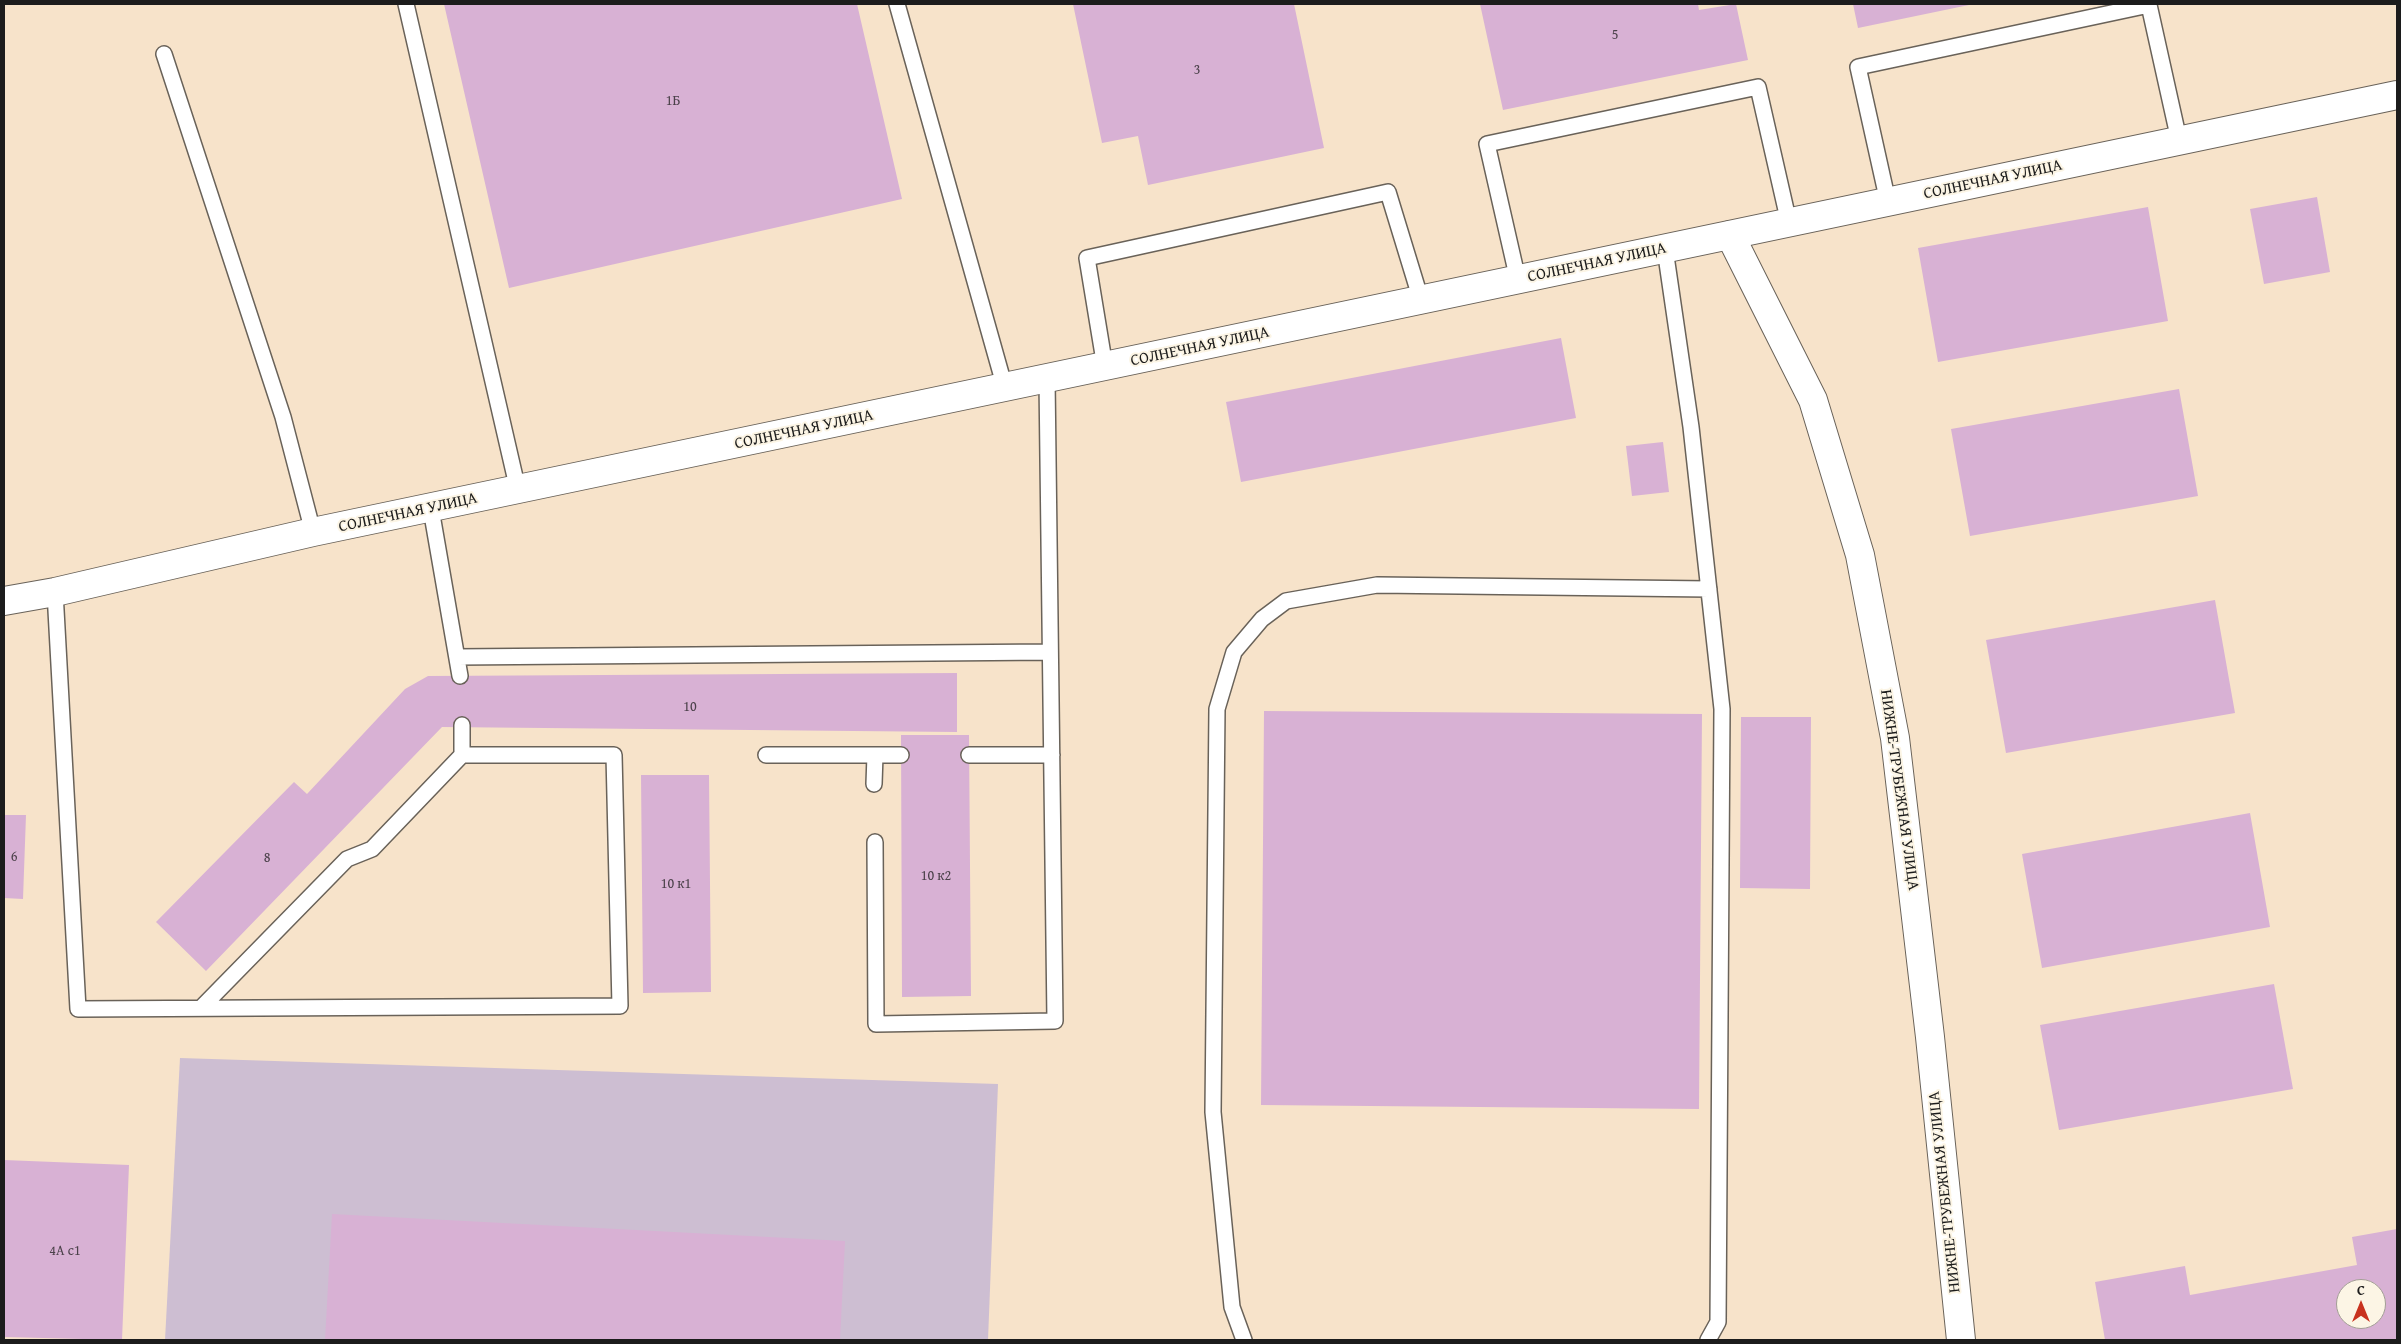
<!DOCTYPE html>
<html>
<head>
<meta charset="utf-8">
<style>
	body { margin:0 }
	#map { position:relative; width:2401px; height:1344px; overflow:hidden; background:#f7e3ca; font-family:"Gentium Book Plus",serif }
	canvas { display:block }
	.frame { position:absolute; inset:0; border:5px solid #1c1c1c; pointer-events:none }
	.north { position:absolute; left:2336px; top:1279px; width:50px; height:50px; box-sizing:border-box; background:#fcf5e5; border:1px solid #a29e95; border-radius:50%; rotate:0deg; font-size:14px; font-weight:700; line-height:20px; text-align:center; color:#1c1c1c }
	.north::after { content:''; display:block; margin:auto; width:18px; height:22px; background:#c8321e; clip-path:polygon(50% 0,100% 100%,50% 72%,0 100%) }
</style>
</head>
<body>
<div id="map">
<canvas width="2401" height="1344"></canvas>
<div class="frame"></div>
<div class="north">С</div>
</div>
<script>
const context = document.querySelector('canvas').getContext('2d');
context.lineJoin = 'round';
function paint(path, color) { context.fillStyle = color; context.fill(path, 'evenodd'); }
function stroke(path, color, width, dash) { context.strokeStyle = color; context.lineWidth = width; context.lineCap = dash ? 'butt' : 'round'; context.setLineDash(dash || []); context.stroke(path); }
function write(font, color, halo, rows, align = 'center') {
  context.font = font + ' "Gentium Book Plus",serif'; context.lineWidth = 4; context.setLineDash([]); context.textBaseline = 'middle'; context.strokeStyle = halo; context.fillStyle = color; for (const [text, x, y, turn = 0] of rows) {
    context.save(); context.translate(x, y); context.rotate((+turn || 0) * Math.PI / 180); context.textAlign = isNaN(turn) ? turn : align; if (halo) context.strokeText(text, 0, 0); context.fillText(text, 0, 0); context.restore();
  }
}
paint(new Path2D(`
	M 180,1058 L 998,1084 L 988,1340 L 165,1340 Z`), '#cdbed2');
paint(new Path2D(`
	M 444,4 L 857,4 L 902,199 L 509,288 Z
	M 1073,4 L 1294,4 L 1324,148 L 1148,185 L 1138,136 L 1102,143 Z
	M 1480,4 L 1698,4 L 1699,10 L 1736,4 L 1748,60 L 1503,110 Z
	M 1853,4 L 1969,4 L 1969,5 L 1858,28 Z
	M 2317,197 L 2330,272 L 2264,284 L 2250,209 Z
	M 2148,207 L 2168,321 L 1938,362 L 1918,248 Z
	M 1561,338 L 1576,418 L 1241,482 L 1226,402 Z
	M 2179,389 L 2198,496 L 1970,536 L 1951,429 Z
	M 1663,442 L 1669,492 L 1632,496 L 1626,446 Z
	M 2215,600 L 2235,713 L 2006,753 L 1986,640 Z
	M 957,673 L 957,732 L 442,727 L 206,971 L 156,922 L 294,782 L 307,794 L 405,689 L 428,676 Z
	M 1264,711 L 1702,714 L 1699,1109 L 1261,1105 Z
	M 1741,717 L 1811,717 L 1810,889 L 1740,888 Z
	M 901,735 L 969,735 L 971,996 L 902,997 Z
	M 641,775 L 709,775 L 711,992 L 643,993 Z
	M 2250,813 L 2270,927 L 2042,968 L 2022,854 Z
	M 4,815 L 26,815 L 23,899 L 4,898 Z
	M 2274,984 L 2293,1089 L 2059,1130 L 2040,1025 Z
	M 4,1160 L 129,1165 L 122,1340 L 4,1337 Z
	M 332,1214 L 845,1241 L 840,1340 L 325,1340 Z
	M 2397,1229 L 2397,1340 L 2105,1340 L 2095,1282 L 2185,1266 L 2190,1295 L 2357,1265 L 2352,1237 ZM 2346,1289 L 2376,1289 L 2376,1319 L 2346,1319 Z`), '#d8b1d4');
const lane = new Path2D(`
	M 406,4 L 518,490
	M 897,4 L 1005,388
	M 164,54 L 283,417 L 313,532
	M 1888,202 L 1858,67 L 2149,5 L 2179,140
	M 1665,249 L 1691,427 L 1722,709 L 1718,1322 L 1708,1340
	M 1518,280 L 1487,144 L 1758,87 L 1789,223
	M 1105,367 L 1087,258 L 1388,192 L 1421,300
	M 431,509 L 460,676
	M 55,592 L 78,1009 L 620,1006 L 614,755 L 462,755
	M 457,657 L 1050,652
	M 766,755 L 901,755
	M 969,755 L 1052,755
	M 874,784 L 875,755
	M 875,842 L 876,1024 L 1055,1021 L 1047,379
	M 201,1008 L 347,859 L 372,849 L 462,755 L 462,725
	M 1244,1340 L 1232,1307 L 1213,1112 L 1217,709 L 1234,652 L 1262,619 L 1286,601 L 1377,585 L 1709,589`);
const street = new Path2D(`
	M 1730,235 L 1813,400 L 1860,555 L 1895,738 L 1930,1037 L 1961,1340`);
const secondary = new Path2D(`
	M 4,601 L 55,592 L 313,532 L 2397,95`);
stroke(lane, '#696259', 18);
stroke(street, '#696259', 30);
stroke(secondary, '#696259', 30);
stroke(lane, '#fff', 15);
stroke(street, '#fff', 28);
stroke(secondary, '#fff', 28);
write('14px', '#4b414a', null, [
	["5",1615,35],
	["3",1197,70],
	["1Б",673,101],
	["10",690,707],
	["6",14,857],
	["8",267,858],
	["10 к2",936,876],
	["10 к1",676,884],
	["4А с1",65,1251]
]);
write('16px', '#1c1c1c', '#fcf5e5', [
	["СОЛНЕЧНАЯ УЛИЦА",1993,180,-12],
	["СОЛНЕЧНАЯ УЛИЦА",1597,263,-12],
	["СОЛНЕЧНАЯ УЛИЦА",1200,347,-12],
	["СОЛНЕЧНАЯ УЛИЦА",804,430,-12],
	["СОЛНЕЧНАЯ УЛИЦА",408,513,-12],
	["НИЖНЕ-ТРУБЕЖНАЯ УЛИЦА",1899,790,82],
	["НИЖНЕ-ТРУБЕЖНАЯ УЛИЦА",1945,1192,-96]
]);
</script>
</body>
</html>
